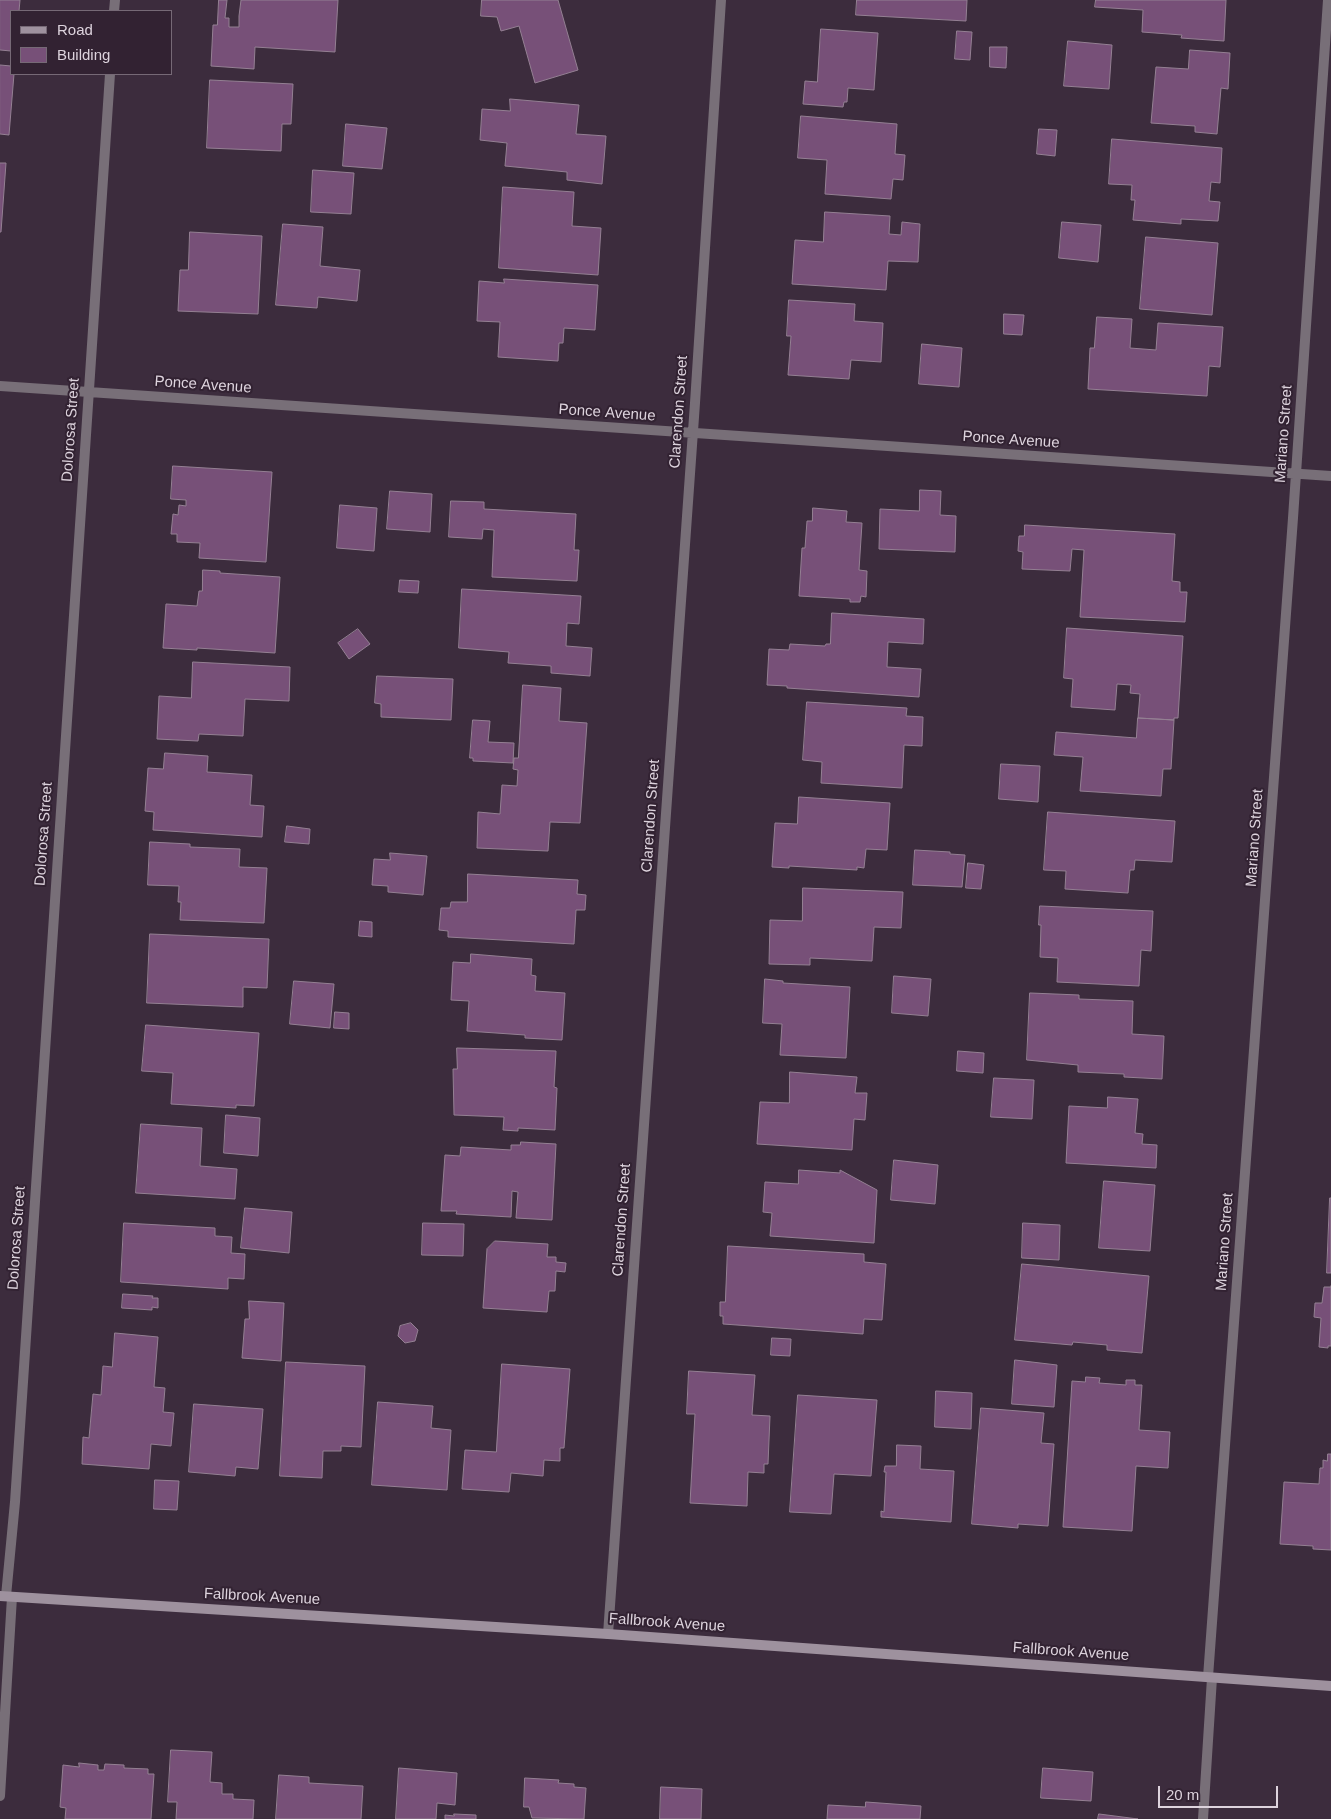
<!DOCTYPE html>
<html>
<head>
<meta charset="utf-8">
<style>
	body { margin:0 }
	#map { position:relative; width:1331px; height:1819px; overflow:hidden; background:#3c2c3d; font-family:Arial,sans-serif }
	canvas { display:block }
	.legend { position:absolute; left:10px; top:10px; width:162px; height:65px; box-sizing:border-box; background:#322232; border:1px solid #766976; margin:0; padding:6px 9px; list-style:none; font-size:15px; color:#ddd3dd }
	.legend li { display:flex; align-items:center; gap:10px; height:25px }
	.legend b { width:25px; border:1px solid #766976 }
	.scale { position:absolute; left:1158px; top:1786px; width:120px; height:22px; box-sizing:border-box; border:2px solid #ddd3dd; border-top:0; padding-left:6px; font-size:15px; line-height:18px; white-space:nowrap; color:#ddd3dd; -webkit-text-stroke:4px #322232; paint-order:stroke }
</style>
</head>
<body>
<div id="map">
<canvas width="1331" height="1819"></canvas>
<ul class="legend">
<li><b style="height:6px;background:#9e919e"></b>Road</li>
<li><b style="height:14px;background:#775078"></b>Building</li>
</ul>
<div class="scale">20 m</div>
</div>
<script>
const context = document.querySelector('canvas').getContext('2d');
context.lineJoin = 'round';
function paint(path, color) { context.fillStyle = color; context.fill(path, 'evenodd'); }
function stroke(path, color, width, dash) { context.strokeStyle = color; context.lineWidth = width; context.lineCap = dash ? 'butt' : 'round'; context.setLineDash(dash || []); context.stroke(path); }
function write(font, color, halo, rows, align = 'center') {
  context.font = font + ' Arial,sans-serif'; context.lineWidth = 4; context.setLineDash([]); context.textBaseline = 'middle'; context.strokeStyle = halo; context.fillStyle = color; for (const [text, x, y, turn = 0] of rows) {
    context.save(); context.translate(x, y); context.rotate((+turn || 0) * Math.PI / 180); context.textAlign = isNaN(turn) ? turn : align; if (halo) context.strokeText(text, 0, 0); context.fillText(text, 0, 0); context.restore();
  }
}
const building = new Path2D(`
	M 0,0 L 20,0 L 19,11 L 11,11 L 11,51 L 0,50 Z
	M 219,0 L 227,0 L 225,18 L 229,18 L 229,27 L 239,27 L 239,16 L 241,0 L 338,0 L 335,52 L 255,47 L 254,69 L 211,66 L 213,25 L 217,25 Z
	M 482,0 L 558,0 L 578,70 L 535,83 L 519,26 L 501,31 L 497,17 L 481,16 Z
	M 857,0 L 967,0 L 966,21 L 856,15 Z
	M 1096,0 L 1226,0 L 1224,41 L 1181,38 L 1182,35 L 1142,32 L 1143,10 L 1095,7 Z
	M 821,29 L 878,33 L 874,90 L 848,88 L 847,102 L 844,102 L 843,107 L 803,104 L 805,81 L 817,82 Z
	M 957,31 L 972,32 L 970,60 L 955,59 Z
	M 1068,41 L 1112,45 L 1109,89 L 1064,86 Z
	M 990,47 L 1007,47 L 1006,68 L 990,67 Z
	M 1190,50 L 1230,53 L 1228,89 L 1221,88 L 1217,134 L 1195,132 L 1195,126 L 1151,123 L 1156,67 L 1188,69 Z
	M 0,65 L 11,66 L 11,74 L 14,74 L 9,135 L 0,134 Z
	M 210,80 L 293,84 L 291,124 L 282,124 L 281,151 L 207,148 Z
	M 510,99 L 579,105 L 576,134 L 606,136 L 602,184 L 567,180 L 567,172 L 505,166 L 507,143 L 480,140 L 482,109 L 510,111 Z
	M 801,116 L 897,124 L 895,154 L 905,155 L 903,180 L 893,179 L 891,199 L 825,194 L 827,160 L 798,158 Z
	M 346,124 L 387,128 L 382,169 L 343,166 Z
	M 1039,129 L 1057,130 L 1055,156 L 1037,154 Z
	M 1112,139 L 1222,148 L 1220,183 L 1211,182 L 1209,201 L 1220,202 L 1218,221 L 1181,219 L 1181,224 L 1133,220 L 1135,200 L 1131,200 L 1132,185 L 1109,184 Z
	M 0,163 L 6,163 L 1,232 L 0,232 Z
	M 313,170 L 354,173 L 351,214 L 311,212 Z
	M 503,187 L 574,192 L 572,226 L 601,228 L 598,275 L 499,268 Z
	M 825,212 L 890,216 L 889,234 L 901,235 L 902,222 L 920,224 L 918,262 L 888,261 L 886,290 L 792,284 L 795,240 L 823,242 Z
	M 1062,222 L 1101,225 L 1098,262 L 1059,258 Z
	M 283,224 L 323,227 L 320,266 L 360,270 L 357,301 L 318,297 L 317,308 L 276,305 Z
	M 190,232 L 262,236 L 258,314 L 178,311 L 180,270 L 188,270 Z
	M 1146,237 L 1218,243 L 1212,315 L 1140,309 Z
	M 504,279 L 598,285 L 595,330 L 564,328 L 563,343 L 559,343 L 558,361 L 498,357 L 500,322 L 477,321 L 479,281 L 504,283 Z
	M 789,300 L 855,304 L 854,321 L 883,323 L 881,362 L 851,360 L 849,379 L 788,375 L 791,336 L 787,336 Z
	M 1004,314 L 1024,315 L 1022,335 L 1004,334 Z
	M 1097,317 L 1132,319 L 1130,348 L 1156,350 L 1158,323 L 1223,327 L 1220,367 L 1209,366 L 1207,396 L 1088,389 L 1090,348 L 1094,348 Z
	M 922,344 L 962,348 L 959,387 L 919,384 Z
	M 173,466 L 272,472 L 266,562 L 199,558 L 200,543 L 177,542 L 177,534 L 171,534 L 173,514 L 178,515 L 179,505 L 186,506 L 186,500 L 171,499 Z
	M 920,490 L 941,491 L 940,515 L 956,516 L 955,552 L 879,549 L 880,509 L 919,511 Z
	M 390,491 L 432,494 L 430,532 L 387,529 Z
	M 451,501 L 484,502 L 484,509 L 576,514 L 574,550 L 579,550 L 577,581 L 492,577 L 494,530 L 483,529 L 482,539 L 449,537 Z
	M 340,505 L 377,508 L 374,551 L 337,548 Z
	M 813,508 L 847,511 L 846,522 L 862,523 L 859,570 L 867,571 L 866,597 L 861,596 L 860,602 L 850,602 L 850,599 L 799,596 L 802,548 L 805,548 L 807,521 L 812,521 Z
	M 1025,525 L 1175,534 L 1172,581 L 1180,582 L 1180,592 L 1187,592 L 1185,622 L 1080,617 L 1084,550 L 1072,549 L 1070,571 L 1022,569 L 1023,552 L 1018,551 L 1019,536 L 1024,536 Z
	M 203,570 L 220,571 L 220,573 L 280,577 L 275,653 L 197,648 L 197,650 L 163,648 L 166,604 L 197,606 L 199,591 L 202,591 Z
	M 400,580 L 419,581 L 418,593 L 399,592 Z
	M 462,589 L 581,596 L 579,624 L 567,623 L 566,646 L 592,648 L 590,676 L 551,673 L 551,666 L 508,663 L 509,652 L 459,648 Z
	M 832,613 L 924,619 L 923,644 L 888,642 L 887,667 L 921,669 L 919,697 L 787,688 L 787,686 L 767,685 L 769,649 L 789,650 L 790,644 L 825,646 L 826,644 L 830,644 Z
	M 1067,628 L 1183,636 L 1178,718 L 1174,718 L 1174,720 L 1138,718 L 1140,694 L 1130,693 L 1131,685 L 1117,684 L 1115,710 L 1071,707 L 1073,679 L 1064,678 Z
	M 358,629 L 370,644 L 349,659 L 338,643 Z
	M 193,662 L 290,667 L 289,701 L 245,699 L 243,736 L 199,734 L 198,741 L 157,739 L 159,696 L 191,698 Z
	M 377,676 L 453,679 L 451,720 L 381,717 L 381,704 L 375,703 Z
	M 523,685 L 561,688 L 559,721 L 587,723 L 580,823 L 550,822 L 548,851 L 477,848 L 478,812 L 500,814 L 502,785 L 517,786 L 518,770 L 513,769 L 514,758 L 518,758 Z
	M 807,702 L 907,708 L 906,716 L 923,717 L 922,746 L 904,745 L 902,788 L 821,783 L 822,762 L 803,760 Z
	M 1138,718 L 1174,720 L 1171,769 L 1163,769 L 1161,796 L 1080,791 L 1083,757 L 1054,755 L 1056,732 L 1136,738 Z
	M 473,720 L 490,721 L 488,742 L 514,743 L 513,763 L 473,761 L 473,758 L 470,758 Z
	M 165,753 L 208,756 L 207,772 L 252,775 L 250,805 L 264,806 L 262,837 L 153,830 L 154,812 L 145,811 L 148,768 L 163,769 Z
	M 1001,764 L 1040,766 L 1038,802 L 999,799 Z
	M 799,797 L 890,803 L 887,850 L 866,849 L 864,868 L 857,867 L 857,870 L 789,866 L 789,868 L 772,867 L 775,823 L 797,824 Z
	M 1048,812 L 1175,821 L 1172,862 L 1135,860 L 1134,870 L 1130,870 L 1128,893 L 1065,889 L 1066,871 L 1044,870 Z
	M 287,826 L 310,829 L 309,844 L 285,842 Z
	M 150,842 L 190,844 L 190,847 L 240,849 L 239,867 L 267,868 L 264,923 L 180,920 L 181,902 L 178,902 L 179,886 L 148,885 Z
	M 915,850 L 950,852 L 950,854 L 965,855 L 962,887 L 913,885 Z
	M 390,853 L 427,856 L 423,895 L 388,892 L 388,886 L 372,885 L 374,859 L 390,860 Z
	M 968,863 L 984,865 L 981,889 L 966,888 Z
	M 468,874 L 578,880 L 577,894 L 586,895 L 585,910 L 576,910 L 574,944 L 448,937 L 448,931 L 439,930 L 441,908 L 450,908 L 451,902 L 467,902 Z
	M 803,888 L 903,892 L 901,928 L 874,927 L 872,961 L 810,958 L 810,965 L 769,964 L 770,920 L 802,921 Z
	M 1040,906 L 1153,911 L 1151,951 L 1141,950 L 1139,986 L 1057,982 L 1058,958 L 1040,957 L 1041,925 L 1039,925 Z
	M 360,921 L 372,922 L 372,937 L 359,936 Z
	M 150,934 L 269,939 L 267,988 L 243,987 L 243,1007 L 147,1003 Z
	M 471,954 L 532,959 L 531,975 L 536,976 L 535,991 L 565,993 L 562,1040 L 525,1038 L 525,1035 L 467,1031 L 469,1001 L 451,1000 L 453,962 L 470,963 Z
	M 894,976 L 931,979 L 928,1016 L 892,1013 Z
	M 765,979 L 783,981 L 783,983 L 850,987 L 846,1058 L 780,1055 L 782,1024 L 763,1023 Z
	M 294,981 L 334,984 L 330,1028 L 290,1024 Z
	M 1030,993 L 1079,995 L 1079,999 L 1133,1001 L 1132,1034 L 1164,1036 L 1162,1079 L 1124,1077 L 1124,1074 L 1078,1072 L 1078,1065 L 1027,1060 Z
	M 335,1012 L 349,1013 L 349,1029 L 334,1028 Z
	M 146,1025 L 259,1033 L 254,1106 L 236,1105 L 236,1108 L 171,1104 L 173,1073 L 142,1071 Z
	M 457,1048 L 556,1051 L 554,1087 L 557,1088 L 555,1130 L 518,1128 L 518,1131 L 503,1130 L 504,1117 L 454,1115 L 453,1069 L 457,1069 Z
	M 958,1051 L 984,1053 L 983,1073 L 957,1071 Z
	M 790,1072 L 857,1077 L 855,1093 L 867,1093 L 865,1120 L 854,1119 L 852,1150 L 757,1144 L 760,1102 L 789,1103 Z
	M 994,1078 L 1034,1080 L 1032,1119 L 991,1117 Z
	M 1108,1097 L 1138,1099 L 1135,1133 L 1143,1134 L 1142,1144 L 1157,1145 L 1156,1168 L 1066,1163 L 1069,1106 L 1107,1108 Z
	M 226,1115 L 260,1118 L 258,1156 L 224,1153 Z
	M 141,1124 L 202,1128 L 200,1166 L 237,1169 L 235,1199 L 136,1193 Z
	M 521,1142 L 556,1144 L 552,1220 L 516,1218 L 518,1192 L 512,1191 L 511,1217 L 456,1214 L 457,1211 L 441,1211 L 445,1155 L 460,1156 L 461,1147 L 511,1150 L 511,1145 L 520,1145 Z
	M 894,1160 L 938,1165 L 935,1204 L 891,1200 Z
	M 799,1170 L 840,1173 L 840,1170 L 877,1190 L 874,1243 L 770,1236 L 772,1213 L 763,1212 L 765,1182 L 798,1184 Z
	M 1104,1181 L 1155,1185 L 1150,1251 L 1099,1248 Z
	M 1330,1198 L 1331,1198 L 1331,1273 L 1327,1273 Z
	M 245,1208 L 292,1212 L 289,1253 L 241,1248 Z
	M 124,1223 L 215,1228 L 215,1236 L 232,1237 L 231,1253 L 245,1254 L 244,1279 L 228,1278 L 228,1289 L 121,1282 Z
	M 423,1223 L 464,1224 L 463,1256 L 422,1255 Z
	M 1023,1223 L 1060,1225 L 1059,1260 L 1022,1258 Z
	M 495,1241 L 548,1244 L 547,1257 L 556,1257 L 556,1262 L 566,1263 L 565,1272 L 556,1271 L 555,1291 L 549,1291 L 547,1312 L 483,1308 L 487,1249 Z
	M 728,1246 L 864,1254 L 864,1262 L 886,1264 L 882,1320 L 864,1319 L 863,1334 L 723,1324 L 723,1316 L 720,1316 L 720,1302 L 725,1302 Z
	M 1022,1264 L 1149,1276 L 1142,1353 L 1107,1350 L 1107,1345 L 1073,1342 L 1072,1345 L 1015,1340 Z
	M 1331,1286 L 1331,1346 L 1328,1346 L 1328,1348 L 1319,1347 L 1321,1318 L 1314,1317 L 1315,1303 L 1322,1303 L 1324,1287 L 1331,1287 Z
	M 123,1294 L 153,1296 L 152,1298 L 158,1298 L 158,1308 L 152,1307 L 152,1310 L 122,1308 Z
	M 249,1301 L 284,1303 L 281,1361 L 242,1358 L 245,1319 L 249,1319 Z
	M 411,1323 L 418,1330 L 415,1341 L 405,1343 L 398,1336 L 400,1326 Z
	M 115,1333 L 158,1337 L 154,1387 L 165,1388 L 163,1412 L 174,1413 L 171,1446 L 151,1444 L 149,1469 L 82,1464 L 83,1437 L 89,1438 L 93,1394 L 101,1395 L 103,1366 L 112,1367 Z
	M 772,1338 L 791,1339 L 790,1356 L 771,1355 Z
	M 1015,1360 L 1057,1365 L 1054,1407 L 1012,1404 Z
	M 286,1362 L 365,1366 L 361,1447 L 341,1446 L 341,1451 L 323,1451 L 322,1478 L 280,1476 Z
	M 502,1364 L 570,1369 L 564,1448 L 560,1448 L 560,1461 L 544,1460 L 543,1476 L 511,1473 L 509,1492 L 462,1489 L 465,1450 L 496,1452 Z
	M 689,1371 L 755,1375 L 752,1415 L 770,1416 L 768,1464 L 764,1464 L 764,1473 L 748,1472 L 747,1506 L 690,1503 L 695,1414 L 687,1414 Z
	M 1086,1377 L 1100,1378 L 1099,1383 L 1126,1385 L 1126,1380 L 1135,1380 L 1135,1385 L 1142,1385 L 1139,1430 L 1170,1432 L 1168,1468 L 1136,1466 L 1132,1531 L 1063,1527 L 1072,1381 L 1085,1382 Z
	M 936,1391 L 972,1393 L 971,1429 L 935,1427 Z
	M 798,1395 L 877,1400 L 871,1476 L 834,1474 L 831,1514 L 790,1512 Z
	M 378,1402 L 433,1406 L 431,1428 L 451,1430 L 447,1490 L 372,1485 Z
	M 194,1404 L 263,1409 L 258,1469 L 236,1467 L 235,1476 L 189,1472 Z
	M 981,1408 L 1044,1413 L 1041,1443 L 1054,1444 L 1048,1526 L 1018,1524 L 1018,1528 L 972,1524 Z
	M 897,1445 L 921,1446 L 920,1469 L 954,1471 L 951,1522 L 881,1517 L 881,1511 L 884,1512 L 886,1472 L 884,1472 L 885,1466 L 896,1466 Z
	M 1328,1454 L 1331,1454 L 1331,1550 L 1313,1549 L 1313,1546 L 1280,1544 L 1284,1482 L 1319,1484 L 1320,1468 L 1323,1468 L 1323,1460 L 1327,1461 Z
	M 155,1480 L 179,1481 L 177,1510 L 154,1509 Z
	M 171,1750 L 212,1752 L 210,1782 L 222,1783 L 222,1794 L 233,1794 L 233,1799 L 254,1800 L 253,1819 L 176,1819 L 177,1802 L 168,1802 Z
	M 79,1763 L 98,1765 L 98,1770 L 104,1770 L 105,1764 L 124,1765 L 124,1768 L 148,1769 L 148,1774 L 154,1774 L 151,1819 L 65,1819 L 66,1808 L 60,1807 L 63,1765 L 79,1767 Z
	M 399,1768 L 457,1773 L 455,1805 L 437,1803 L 436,1819 L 396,1819 Z
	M 1043,1768 L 1093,1772 L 1091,1801 L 1041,1798 Z
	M 279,1775 L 309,1777 L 309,1783 L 363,1786 L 361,1819 L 276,1819 Z
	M 525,1778 L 559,1780 L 558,1783 L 574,1784 L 574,1787 L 586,1788 L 584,1819 L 532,1818 L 529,1807 L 524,1807 Z
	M 661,1787 L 702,1789 L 701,1819 L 660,1819 Z
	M 866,1802 L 921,1806 L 920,1819 L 827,1819 L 828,1805 L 865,1807 Z
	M 454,1814 L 476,1815 L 476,1819 L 445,1819 L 445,1815 L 454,1816 Z
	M 1099,1814 L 1138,1819 L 1098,1819 Z`);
paint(building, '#775078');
stroke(building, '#948093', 1);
stroke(new Path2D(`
	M 114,11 L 115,0
	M 0,386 L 1331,476
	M 6,1596 L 15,1502 L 110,74
	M 608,1634 L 695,403 L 721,0
	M 1208,1677 L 1293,518 L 1328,0
	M 0,1796 L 12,1597
	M 1203,1819 L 1212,1678`), '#786f78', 10);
stroke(new Path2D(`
	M 0,1596 L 608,1634 L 1331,1686`), '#9e919e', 10);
write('15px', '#ddd3dd', '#322232', [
	["Ponce Avenue",203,385,4],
	["Clarendon Street",679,412,-86],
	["Ponce Avenue",607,413,4],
	["Dolorosa Street",71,430,-86],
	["Mariano Street",1284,434,-86],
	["Ponce Avenue",1011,440,4],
	["Clarendon Street",651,816,-86],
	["Dolorosa Street",44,834,-86],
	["Mariano Street",1255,838,-86],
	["Clarendon Street",622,1220,-86],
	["Dolorosa Street",17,1238,-86],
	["Mariano Street",1225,1242,-86],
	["Fallbrook Avenue",262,1597,3],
	["Fallbrook Avenue",667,1623,4],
	["Fallbrook Avenue",1071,1652,4]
]);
</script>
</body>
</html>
